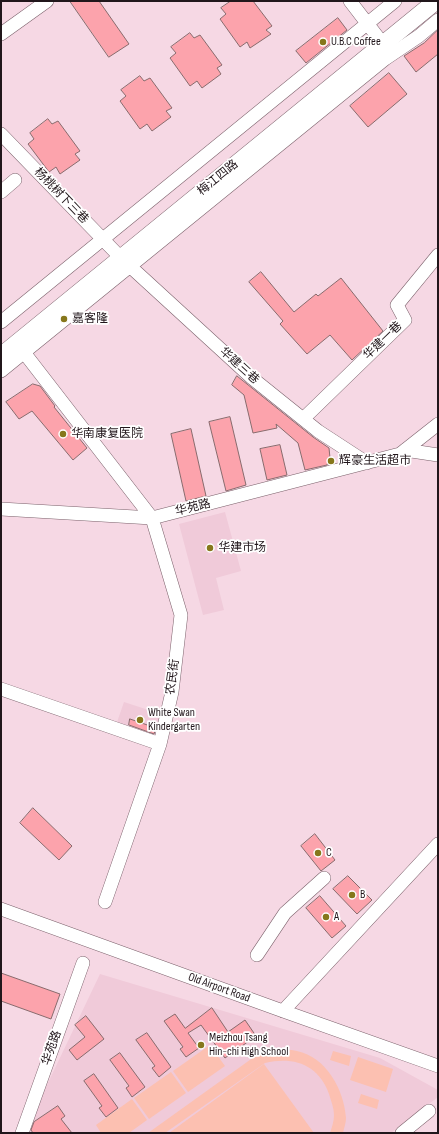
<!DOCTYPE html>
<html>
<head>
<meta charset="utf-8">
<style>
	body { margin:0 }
	#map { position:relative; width:439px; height:1134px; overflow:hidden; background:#f6d8e4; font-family:"Sofia Sans Condensed",sans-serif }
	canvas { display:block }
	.frame { position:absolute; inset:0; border:2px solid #21161b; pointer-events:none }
</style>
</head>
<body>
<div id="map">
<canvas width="439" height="1134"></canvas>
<div class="frame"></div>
</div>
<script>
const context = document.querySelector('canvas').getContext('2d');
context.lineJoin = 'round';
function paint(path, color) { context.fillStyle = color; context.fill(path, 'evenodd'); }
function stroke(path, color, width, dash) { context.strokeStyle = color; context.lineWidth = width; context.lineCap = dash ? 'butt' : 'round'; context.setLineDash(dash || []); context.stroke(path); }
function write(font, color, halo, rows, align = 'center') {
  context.font = font + ' "Sofia Sans Condensed","Noto Sans SC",sans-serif'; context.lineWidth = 3.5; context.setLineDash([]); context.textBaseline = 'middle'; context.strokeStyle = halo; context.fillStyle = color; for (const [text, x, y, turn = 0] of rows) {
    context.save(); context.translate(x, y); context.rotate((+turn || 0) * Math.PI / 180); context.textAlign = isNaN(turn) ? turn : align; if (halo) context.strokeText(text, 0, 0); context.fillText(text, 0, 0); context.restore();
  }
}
paint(new Path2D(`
	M 225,512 L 241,571 L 216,578 L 224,610 L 203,615 L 179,524 Z
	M 124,702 L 164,715 L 156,738 L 116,725 Z
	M 100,974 L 380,1058 L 438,1090 L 438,1097 L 391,1133 L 24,1133 Z`), '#f0cad9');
paint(new Path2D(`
	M 210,1045 L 225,1066 L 188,1092 L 173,1071 Z
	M 276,1049 C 283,1050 290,1049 297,1051 C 326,1057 344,1089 346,1118 C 346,1123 344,1128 343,1133 L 330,1133 C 332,1127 334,1121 334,1115 C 334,1108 331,1101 329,1094 C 319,1065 294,1056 265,1063 L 165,1133 L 148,1133 L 254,1057 L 267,1050 Z
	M 333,1051 L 351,1056 L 349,1066 L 330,1060 Z
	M 358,1057 L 393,1069 L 386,1092 L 350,1080 Z
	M 264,1064 L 314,1133 L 169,1133 Z
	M 171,1072 L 186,1093 L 149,1119 L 134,1098 Z
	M 361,1094 L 379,1100 L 377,1109 L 358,1103 Z
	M 132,1099 L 147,1120 L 129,1133 L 101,1133 L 96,1125 Z`), '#fcc0b1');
const building = new Path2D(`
	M 70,1 L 99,1 L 129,44 L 109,57 Z
	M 231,1 L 253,1 L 272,26 L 266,30 L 271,34 L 250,48 L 247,42 L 240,47 L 220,19 L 226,14 L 221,8 Z
	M 338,18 L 347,30 L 306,63 L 296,51 Z
	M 438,30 L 438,54 L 416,72 L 404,56 L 424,43 Z
	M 190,33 L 194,38 L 200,35 L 222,65 L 217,68 L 221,74 L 202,88 L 197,81 L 190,86 L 170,58 L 176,53 L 171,47 Z
	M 389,73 L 407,94 L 368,127 L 350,106 Z
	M 140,76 L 144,81 L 150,78 L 172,108 L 166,111 L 171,117 L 152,131 L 147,124 L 140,129 L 120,101 L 126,96 L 121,90 Z
	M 48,119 L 52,124 L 58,121 L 80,151 L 75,154 L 80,160 L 60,174 L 56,167 L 49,172 L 28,144 L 34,139 L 30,133 Z
	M 261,272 L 294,312 L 316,294 L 318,296 L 341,278 L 383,331 L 352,360 L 330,335 L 307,354 L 280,324 L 283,321 L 249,282 Z
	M 237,376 L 313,437 L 329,448 L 330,458 L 327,465 L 305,470 L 298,443 L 276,424 L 277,428 L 253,433 L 244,395 L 232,385 Z
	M 33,384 L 40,386 L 55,406 L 54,407 L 87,448 L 73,460 L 32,411 L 19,419 L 6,402 Z
	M 230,417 L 246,485 L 226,491 L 209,422 Z
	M 191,429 L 206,496 L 186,501 L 171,434 Z
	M 280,445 L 287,475 L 267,480 L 260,449 Z
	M 130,719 L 156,728 L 154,734 L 129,725 Z
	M 33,808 L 72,846 L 59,860 L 20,823 Z
	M 315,834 L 335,860 L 321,871 L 301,846 Z
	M 348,876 L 372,900 L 357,914 L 333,889 Z
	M 320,896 L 346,926 L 332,938 L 306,908 Z
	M 1,973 L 60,994 L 51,1019 L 1,1001 Z
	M 212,1008 L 228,1032 L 245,1020 L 256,1036 L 225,1058 L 201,1025 L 188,1033 L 199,1048 L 186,1057 L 180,1049 L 183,1047 L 164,1021 L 175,1014 L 185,1028 Z
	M 86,1016 L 104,1039 L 77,1060 L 69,1050 L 85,1037 L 75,1025 Z
	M 147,1033 L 171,1067 L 159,1077 L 152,1068 L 155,1066 L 136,1040 Z
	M 120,1053 L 145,1087 L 132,1097 L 126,1088 L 129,1086 L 110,1060 Z
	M 94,1074 L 118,1108 L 106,1117 L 99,1108 L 102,1106 L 84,1081 Z
	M 58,1106 L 65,1116 L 61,1119 L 72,1133 L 33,1133 L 31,1130 L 34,1122 Z`);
paint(building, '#fca3ac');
stroke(building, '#886b6d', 1);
const minor = new Path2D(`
	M 350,1 L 383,44
	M 1,34 L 47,1
	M 1,134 L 121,258 L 252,378 L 318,431 L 367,463
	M 1,192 L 15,180
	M 1,322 L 395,1
	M 19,346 L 152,518 L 400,454 L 438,424
	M 1,371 L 385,59 L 419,36 L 438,20
	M 303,419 L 405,320 L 397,305 L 438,255
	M 405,450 L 438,455
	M 1,509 L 152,518 L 181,615 L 172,692 L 160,744 L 105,902
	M 1,689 L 160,744
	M 1,909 L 283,1011 L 438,1066
	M 257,955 L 285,913 L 324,878
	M 283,1011 L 438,844
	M 22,1133 L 83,963
	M 402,1133 L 429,1111`);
const major = new Path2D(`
	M 1,356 L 436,1`);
stroke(minor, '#7b616b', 14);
stroke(major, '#7b616b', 18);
stroke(minor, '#fff', 13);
stroke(major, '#fff', 17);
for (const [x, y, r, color] of [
	[323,42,4,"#86771b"],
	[64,319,4,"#86771b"],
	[63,434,4,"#86771b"],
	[331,461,4,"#86771b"],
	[210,548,4,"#86771b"],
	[140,720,4,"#86771b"],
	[318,853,4,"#86771b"],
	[352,895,4,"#86771b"],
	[326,917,4,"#86771b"],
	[201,1045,4,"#86771b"]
]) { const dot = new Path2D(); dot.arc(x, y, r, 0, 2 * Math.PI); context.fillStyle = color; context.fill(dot); stroke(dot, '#fff', 1.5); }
write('12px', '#21161b', '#fff', [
	["U.B.C Coffee",331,42],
	["嘉客隆",72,319],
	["华南康复医院",71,434],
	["辉豪生活超市",339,461],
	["华建市场",218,548],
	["White Swan",148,713],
	["Kindergarten",148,727],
	["C",326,853],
	["B",360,895],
	["A",334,917],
	["Meizhou Tsang",209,1038],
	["Hin-chi High School",209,1052]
], 'left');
write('12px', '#21161b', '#fff', [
	["梅江四路",218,178,-39],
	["杨桃树下三巷",61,196,46],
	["华建一巷",383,341,-44],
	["华建三巷",239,366,42],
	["华苑路",193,508,-14],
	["农民街",173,677,-82],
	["Old Airport Road",219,988,20],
	["华苑路",52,1048,-70]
]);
</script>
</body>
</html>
